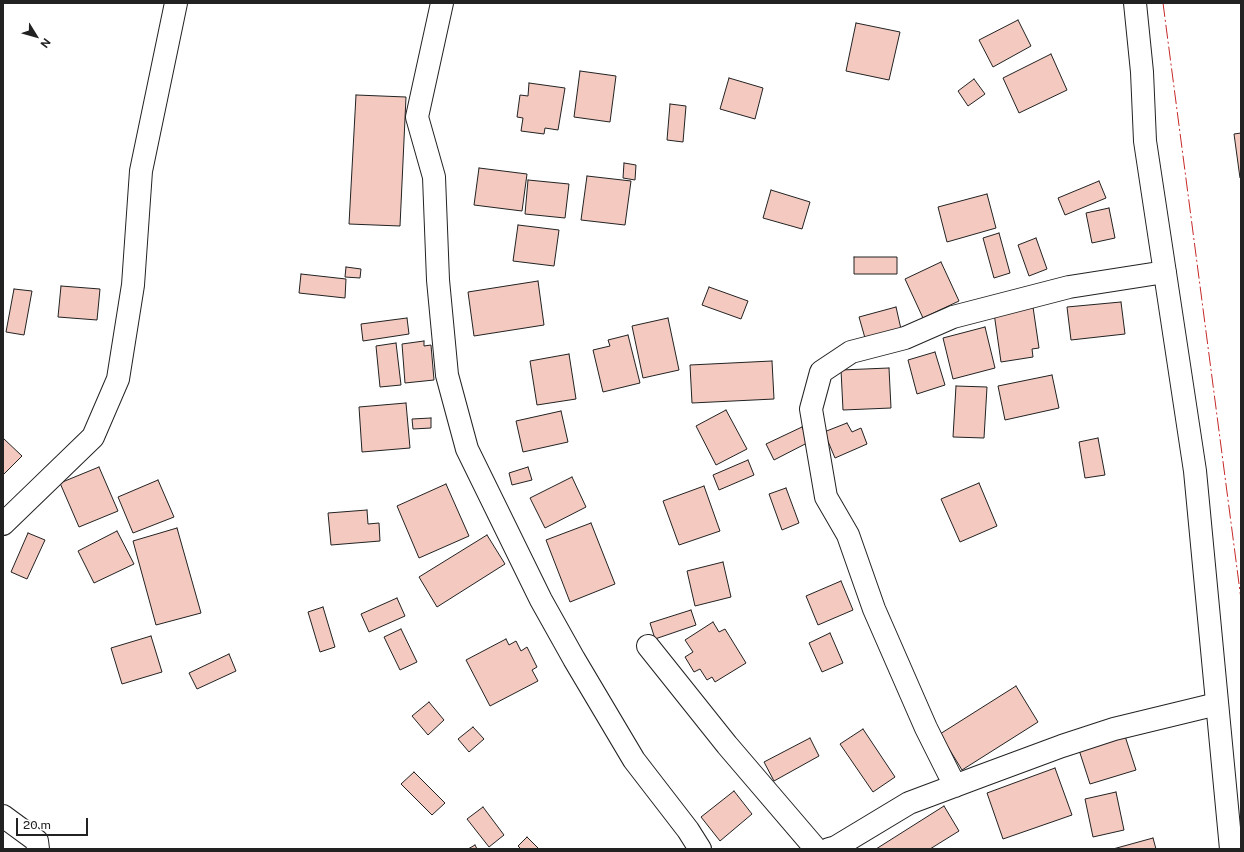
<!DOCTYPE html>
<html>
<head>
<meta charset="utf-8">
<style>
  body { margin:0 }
  #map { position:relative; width:1244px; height:852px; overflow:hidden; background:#fff; font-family:"Public Sans",sans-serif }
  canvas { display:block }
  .frame { position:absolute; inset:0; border:4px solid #222; pointer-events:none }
  .north { position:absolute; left:16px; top:16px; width:40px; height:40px; -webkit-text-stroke:3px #fff; paint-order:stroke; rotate:127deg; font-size:11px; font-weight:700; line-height:16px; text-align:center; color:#222 }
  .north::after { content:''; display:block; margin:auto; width:14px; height:18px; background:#222; clip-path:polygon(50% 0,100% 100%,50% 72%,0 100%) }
  .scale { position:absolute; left:16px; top:818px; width:72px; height:18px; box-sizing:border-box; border:2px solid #222; border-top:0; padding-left:5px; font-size:12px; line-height:14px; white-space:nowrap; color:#222; -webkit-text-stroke:3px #fff; paint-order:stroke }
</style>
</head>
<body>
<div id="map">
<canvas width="1244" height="852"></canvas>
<div class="frame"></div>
<div class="north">N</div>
<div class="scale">20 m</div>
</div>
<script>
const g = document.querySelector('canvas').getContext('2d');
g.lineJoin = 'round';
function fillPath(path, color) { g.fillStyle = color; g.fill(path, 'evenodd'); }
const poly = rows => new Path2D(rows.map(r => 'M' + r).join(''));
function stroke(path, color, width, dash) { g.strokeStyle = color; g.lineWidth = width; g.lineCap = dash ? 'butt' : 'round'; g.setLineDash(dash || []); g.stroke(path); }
const building = poly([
  [1018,20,1031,46,993,67,979,40,1018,20],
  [856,23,900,32,889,80,846,71,856,23],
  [1051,54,1067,90,1019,113,1003,78,1051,54],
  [580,71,616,76,610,122,574,117,580,71],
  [729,78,763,88,755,119,720,109,729,78],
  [974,79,985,94,968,106,958,91,974,79],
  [529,83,565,88,558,130,545,128,544,134,521,131,523,118,517,117,520,95,528,96,529,83],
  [356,95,406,97,400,226,349,224,356,95],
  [670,104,686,106,683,142,667,140,670,104],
  [1241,133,1241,178,1240,178,1234,134,1241,133],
  [624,163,636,165,635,180,623,178,624,163],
  [479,168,527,174,522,211,474,205,479,168],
  [587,176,631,181,625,225,581,220,587,176],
  [528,180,569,184,565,218,525,214,528,180],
  [1099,181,1106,198,1065,215,1058,198,1099,181],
  [771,190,810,202,802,229,763,218,771,190],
  [987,194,996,228,947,242,938,207,987,194],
  [1109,208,1115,238,1092,243,1086,213,1109,208],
  [518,225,559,230,554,266,513,261,518,225],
  [999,233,1010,273,994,278,983,238,999,233],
  [1036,238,1047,269,1029,276,1018,245,1036,238],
  [854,257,897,257,897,274,854,274,854,257],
  [941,262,959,301,923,318,905,279,941,262],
  [346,267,361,269,360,278,345,277,346,267],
  [301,274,346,279,345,298,299,293,301,274],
  [538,281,544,325,474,336,468,292,538,281],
  [61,286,100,289,97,320,58,317,61,286],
  [709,287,748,301,741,319,702,305,709,287],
  [14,289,32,291,24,335,6,332,14,289],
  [1121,302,1125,334,1071,340,1067,307,1121,302],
  [896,307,901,329,865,338,859,317,896,307],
  [1033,307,1039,348,1032,349,1033,357,1001,362,994,313,1033,307],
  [407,318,409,334,363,341,361,324,407,318],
  [668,318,679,370,643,378,632,326,668,318],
  [985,327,995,368,953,379,943,338,985,327],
  [628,335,640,383,603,392,593,350,610,346,608,340,628,335],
  [424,341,424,346,431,345,434,380,405,383,402,344,424,341],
  [396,343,401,385,380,387,376,346,396,343],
  [935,352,945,385,917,394,908,360,935,352],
  [569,354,576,399,537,405,530,361,569,354],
  [772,361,774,399,692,403,690,365,772,361],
  [889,368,891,408,843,410,841,370,889,368],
  [1052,375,1059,408,1005,420,998,386,1052,375],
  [956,386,987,387,984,438,953,437,956,386],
  [406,403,410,448,362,452,359,407,406,403],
  [726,410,747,449,716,465,696,426,726,410],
  [561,411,568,442,523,452,516,421,561,411],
  [431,418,431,428,413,429,412,419,431,418],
  [847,423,852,432,861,428,867,444,835,458,824,432,847,423],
  [802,427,809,442,774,460,766,444,802,427],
  [3,438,22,456,3,475,3,438],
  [1098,438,1105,475,1085,478,1079,442,1098,438],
  [748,460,754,475,719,490,713,475,748,460],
  [99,467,118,511,79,527,60,483,99,467],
  [528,467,532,480,512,485,509,473,528,467],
  [572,477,586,507,545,528,530,498,572,477],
  [158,480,174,517,133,533,118,497,158,480],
  [979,483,997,526,960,542,941,499,979,483],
  [446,484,469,536,419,558,397,506,446,484],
  [704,486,720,531,679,545,663,501,704,486],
  [786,488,799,523,782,530,769,494,786,488],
  [367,510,368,524,379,523,380,541,331,545,328,513,367,510],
  [591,523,615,584,570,602,546,540,591,523],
  [177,528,201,613,156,625,133,541,177,528],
  [117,531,134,564,94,583,78,551,117,531],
  [28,533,45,540,27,579,11,572,28,533],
  [487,535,505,564,437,607,419,577,487,535],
  [723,562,731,597,695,606,687,571,723,562],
  [841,581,853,610,818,625,806,596,841,581],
  [397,598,405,616,369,632,361,614,397,598],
  [323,607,335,647,320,652,308,612,323,607],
  [691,610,696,625,655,639,650,623,691,610],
  [713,622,719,632,725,629,746,663,715,682,712,677,707,680,700,669,694,672,685,657,693,652,685,640,713,622],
  [401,629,417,662,400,670,384,637,401,629],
  [830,633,843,663,822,672,809,643,830,633],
  [151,636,162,672,122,684,111,648,151,636],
  [506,639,509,645,516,641,521,651,527,647,537,667,532,670,538,681,490,706,466,660,506,639],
  [229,654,236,671,197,689,189,673,229,654],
  [1016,686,1038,722,962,770,940,734,1016,686],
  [429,702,444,720,428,735,412,716,429,702],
  [473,727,484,739,469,752,458,739,473,727],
  [863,729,895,777,873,792,840,744,863,729],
  [1125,736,1136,770,1090,784,1079,750,1125,736],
  [810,738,819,756,774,781,764,762,810,738],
  [1055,768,1072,815,1003,839,987,793,1055,768],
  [414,772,445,803,432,815,401,784,414,772],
  [734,791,752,814,720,841,701,817,734,791],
  [1116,792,1124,830,1093,837,1085,799,1116,792],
  [944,806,959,831,930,849,876,849,944,806],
  [483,807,504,835,489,847,467,819,483,807],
  [527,837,539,849,521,849,518,846,527,837],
  [1153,838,1156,849,1113,849,1153,838],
  [475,845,477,849,468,849,475,845]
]);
fillPath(building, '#f3c9c0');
stroke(building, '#222', 1);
const minor = poly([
  [442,3,417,117,434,177,438,280,447,375,467,449,541,600,574,659,634,760,688,830,700,849],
  [1135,3,1142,72,1145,141,1195,471,1231,849],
  [3,524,93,437,118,379,133,285,141,171,176,3],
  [648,646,727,745,816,849],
  [955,786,926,728,874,609,848,535,826,497,811,409,821,372,851,352,905,338,953,317,1069,287,1165,272],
  [3,816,37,841,38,849],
  [829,849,836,847,909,803,981,776,1062,746,1114,729,1217,704]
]);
stroke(minor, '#222', 24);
stroke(minor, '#fff', 22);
stroke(poly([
  [1163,3,1241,599]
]), '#c62828', 1, [14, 3, 2, 3]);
</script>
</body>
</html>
